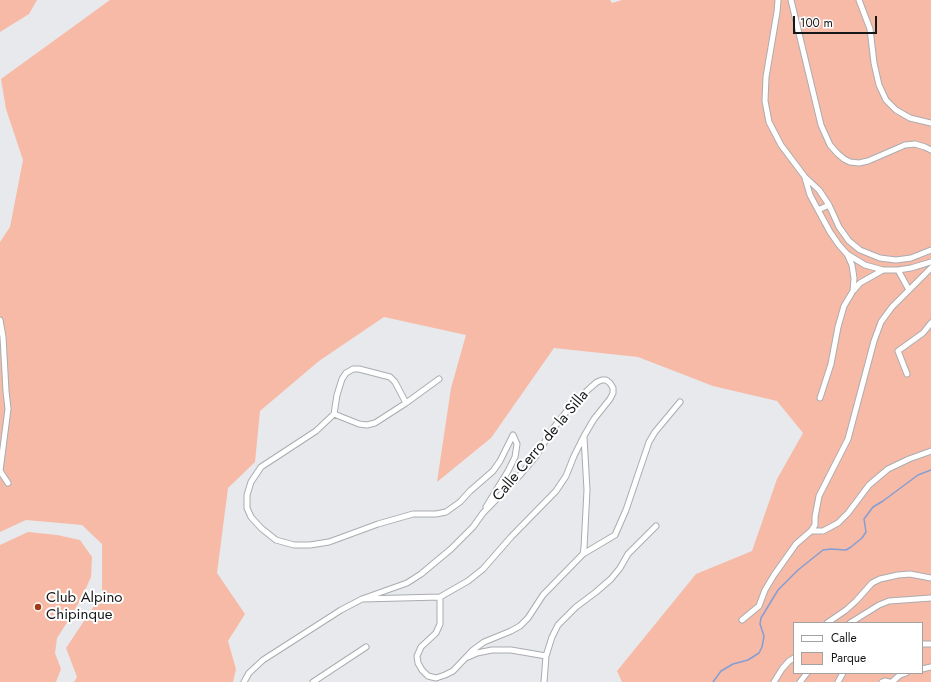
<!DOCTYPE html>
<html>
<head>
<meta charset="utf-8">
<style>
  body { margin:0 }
  #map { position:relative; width:931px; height:682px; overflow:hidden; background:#e7e9ed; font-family:Jost,sans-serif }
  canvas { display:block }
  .legend { position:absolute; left:793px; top:622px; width:130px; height:52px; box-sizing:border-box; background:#fff; border:1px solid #a2a2a3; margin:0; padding:5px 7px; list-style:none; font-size:12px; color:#161718 }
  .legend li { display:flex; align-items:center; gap:8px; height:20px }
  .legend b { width:20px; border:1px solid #a2a2a3 }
  .scale { position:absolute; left:793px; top:16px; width:84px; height:18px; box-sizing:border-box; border:2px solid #161718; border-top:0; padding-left:5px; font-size:12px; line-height:14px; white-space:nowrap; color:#161718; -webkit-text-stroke:3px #fff; paint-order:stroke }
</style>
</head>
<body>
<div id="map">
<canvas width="931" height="682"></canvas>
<ul class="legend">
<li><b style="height:5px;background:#fff"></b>Calle</li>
<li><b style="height:11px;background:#f7baa7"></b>Parque</li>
</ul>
<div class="scale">100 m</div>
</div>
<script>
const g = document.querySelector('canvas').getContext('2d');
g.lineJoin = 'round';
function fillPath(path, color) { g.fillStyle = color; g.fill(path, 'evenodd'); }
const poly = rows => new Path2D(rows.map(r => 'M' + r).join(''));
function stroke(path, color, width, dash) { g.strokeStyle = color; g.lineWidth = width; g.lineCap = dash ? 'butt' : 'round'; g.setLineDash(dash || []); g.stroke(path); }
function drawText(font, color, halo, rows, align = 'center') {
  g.font = font + ' Jost,sans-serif'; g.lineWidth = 4; g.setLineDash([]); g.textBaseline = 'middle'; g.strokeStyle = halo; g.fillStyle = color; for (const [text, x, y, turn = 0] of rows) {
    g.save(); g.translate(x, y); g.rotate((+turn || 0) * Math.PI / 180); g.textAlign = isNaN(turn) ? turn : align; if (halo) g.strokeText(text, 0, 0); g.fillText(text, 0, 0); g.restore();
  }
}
fillPath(poly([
  [0,0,37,0,29,14,0,32],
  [110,0,610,0,612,3,622,0,931,0,931,682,622,682,617,671,696,574,752,551,777,479,803,433,777,401,713,386,638,357,554,348,491,438,437,482,451,388,466,335,384,317,319,361,260,411,255,462,228,488,217,573,245,614,228,641,236,669,233,682,74,682,77,677,66,648,102,594,102,544,82,525,26,520,0,532,0,242,10,227,23,160,6,109,1,79],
  [794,623,922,623,922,673,794,673],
  [28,532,57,535,80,540,92,557,91,577,82,597,70,618,57,638,55,653,61,669,56,682,0,682,0,545]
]), '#f7baa7');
stroke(poly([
  [713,682,721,671,733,664,748,660,759,653,762,647,764,636,760,624,761,618,778,590,798,570,823,550,831,549,846,550,851,547,862,538,866,532,864,519,873,507,883,501,918,475,931,470]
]), '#849ed4', 1.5);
const street = poly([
  [778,0,777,12,766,77,765,101,769,122,781,145,805,177,819,190,829,205,839,227,849,241,860,250,880,258,896,260,911,258,931,250],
  [791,0,821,125,830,145,837,153,844,159,850,162,859,163,868,161,905,145,915,144,925,147,931,150],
  [859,0,870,29,874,63,879,85,886,100,896,110,910,118,931,123],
  [805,178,810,195,830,232,839,245,847,254,865,265,883,270,898,270,911,268,931,262],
  [818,210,829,205],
  [847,254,852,265,854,278,853,291],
  [898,270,909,290],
  [0,320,3,337,6,391,8,409,0,471,8,483],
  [907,374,898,351,923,333,931,323],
  [439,379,406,403,375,423,367,425,359,424,334,414,316,431,261,467,251,482,247,495,247,508,251,517,261,528,276,540,294,545,310,545,329,542,378,524,413,514,436,514,446,512,460,502,470,491,493,471,500,461,513,435,517,444,515,457,508,471,486,507],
  [820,398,831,364,838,327,844,306,853,291,860,283,883,270],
  [334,414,337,395,342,379,346,373,353,369,359,369,390,377,395,382,406,403],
  [811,531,823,531,838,523,848,513,869,485,888,469,909,459,931,451],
  [583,554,615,535,626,510,649,442,655,432,680,402],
  [440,597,440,624,436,633,421,647,417,656,418,663,422,670,428,676,436,678,445,675,453,671,473,650,484,642,511,631,520,626,528,618,543,595,583,554,584,548,587,490,584,437],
  [742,620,759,606,765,590,774,575,796,544,811,531,815,525,815,517,819,496,848,439,874,341,881,322,892,307,931,268],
  [827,623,846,610,856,601,872,583,880,579,898,575,910,574,931,578],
  [850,623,879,605,889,601,931,598],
  [922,644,931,644],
  [468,657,477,653,492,650,511,650,546,656],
  [922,669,931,667],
  [244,682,249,673,263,660,341,610,362,599,407,583,421,574,451,549,473,527,483,513,521,474,536,456,552,430,570,407,590,388,597,382,602,380,606,380,610,383,613,388,613,393,610,399,594,419,584,436,574,456,566,476,556,491,511,537,483,569,468,581,440,597,362,599],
  [313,682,366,647],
  [544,682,546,656,552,637,558,625,576,607,596,592,611,579,620,568,628,554,656,526],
  [774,682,782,669,789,661,794,658],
  [800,682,807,673],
  [838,682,843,673],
  [882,682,885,681,889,682],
  [892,682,900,675,906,673]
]);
stroke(street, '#aaacb0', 7);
stroke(street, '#fff', 5);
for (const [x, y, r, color] of [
  [38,607,4,"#a13a15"]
]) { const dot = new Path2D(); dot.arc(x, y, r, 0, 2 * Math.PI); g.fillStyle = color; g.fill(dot); stroke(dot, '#fff', 1.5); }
drawText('15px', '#161718', '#fff', [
  ["Calle Cerro de la Silla",541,446,-50]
]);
drawText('15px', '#161718', '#fff', [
  ["Club Alpino",46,598],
  ["Chipinque",46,615]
], 'left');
</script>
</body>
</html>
